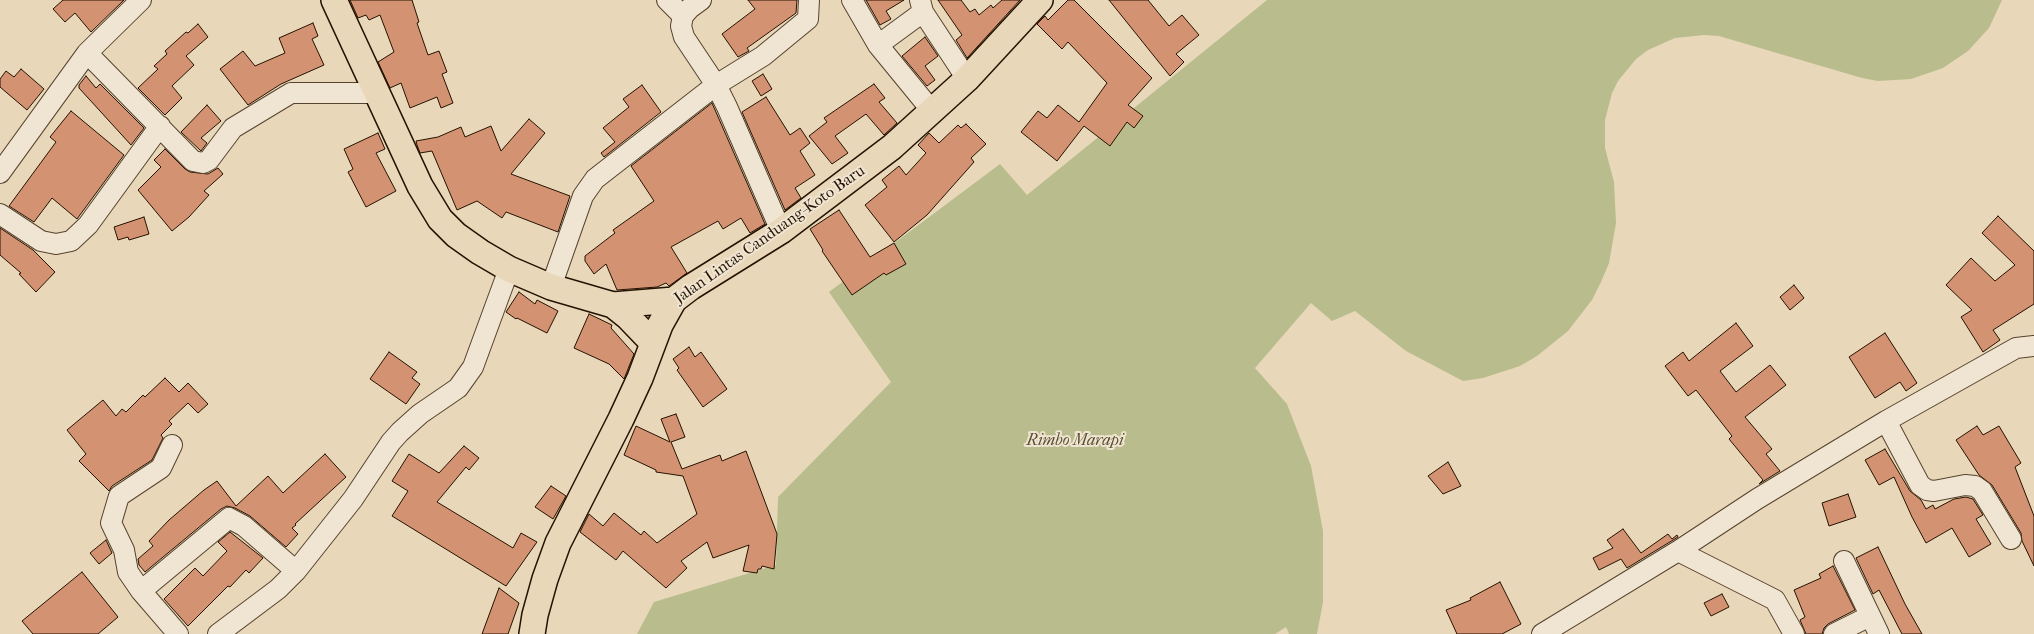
<!DOCTYPE html>
<html>
<head>
<meta charset="utf-8">
<style>
  body { margin:0 }
  canvas { display:block; background:#e8d7b9 }
</style>
</head>
<body>
<canvas width="2034" height="634"></canvas>
<script>
const g = document.querySelector('canvas').getContext('2d');
g.lineJoin = 'round';
function fillPath(path, color) { g.fillStyle = color; g.fill(path, 'evenodd'); }
const poly = rows => new Path2D(rows.map(r => 'M' + r).join(''));
function stroke(path, color, width, dash) { g.strokeStyle = color; g.lineWidth = width; g.lineCap = dash ? 'butt' : 'round'; g.setLineDash(dash || []); g.stroke(path); }
function drawText(font, color, halo, rows, align = 'center') {
  g.font = font + ' "IM FELL French Canon",serif'; g.lineWidth = 4; g.setLineDash([]); g.textBaseline = 'middle'; g.strokeStyle = halo; g.fillStyle = color; for (const [text, x, y, turn = 0] of rows) {
    g.save(); g.translate(x, y); g.rotate((+turn || 0) * Math.PI / 180); g.textAlign = isNaN(turn) ? turn : align; if (halo) g.strokeText(text, 0, 0); g.fillText(text, 0, 0); g.restore();
  }
}
fillPath(poly([
  [1267,0,2002,0,1989,28,1968,51,1943,68,1911,79,1878,81,1862,78,1719,36,1704,35,1675,38,1648,50,1636,59,1618,81,1612,93,1605,120,1605,148,1614,182,1616,223,1609,263,1601,282,1592,300,1568,331,1537,356,1520,366,1483,378,1463,381,1406,351,1355,311,1332,321,1311,303,1255,368,1287,404,1311,466,1323,531,1323,602,1317,634,1289,634,1286,627,1275,634,637,634,654,602,776,565,778,497,891,382,829,292,1000,164,1027,195]
]), '#b9bd8d');
const building = poly([
  [63,0,124,0,91,32,75,13,65,22,53,9,63,0],
  [350,0,412,0,419,22,417,23,428,55,439,51,447,72,442,74,453,103,441,108,437,97,410,108,401,83,390,88,378,62,394,52,380,15,369,20,366,15,358,18,350,0],
  [748,0,797,0,796,13,747,48,749,51,738,57,722,34,755,9,748,0],
  [866,0,904,0,886,11,891,19,880,25,866,0],
  [938,0,961,0,970,12,975,9,979,15,991,5,993,8,1002,0,1020,0,967,58,956,40,962,35,938,0],
  [1068,0,1074,0,1152,78,1128,105,1143,116,1134,128,1127,122,1110,146,1084,126,1057,161,1021,132,1038,111,1047,118,1058,105,1079,122,1107,83,1068,42,1062,49,1037,24,1045,16,1048,20,1068,0],
  [1109,0,1148,0,1169,26,1182,15,1199,35,1176,54,1184,62,1170,76,1109,0],
  [313,23,318,36,312,39,324,65,281,84,248,105,220,69,243,51,255,66,285,53,279,38,313,23],
  [198,24,208,37,186,56,194,65,172,86,182,98,165,115,138,88,158,69,154,66,167,54,165,51,186,32,188,33,198,24],
  [925,37,938,56,925,66,935,80,927,86,902,56,925,37],
  [21,69,44,89,27,110,0,87,0,79,6,71,14,77,21,69],
  [763,74,772,89,761,96,752,81,763,74],
  [86,76,96,88,100,84,144,128,131,145,79,88,79,85,86,76],
  [874,84,885,98,879,102,897,123,884,135,866,114,835,136,848,153,832,164,809,136,827,122,824,118,874,84],
  [642,85,661,112,604,157,601,153,615,142,603,128,629,107,623,99,642,85],
  [766,97,790,135,800,128,810,143,800,151,815,175,795,188,801,198,785,210,742,112,766,97],
  [712,103,765,224,750,233,741,218,723,229,718,221,671,247,687,273,669,286,666,283,657,287,617,290,606,264,594,274,585,261,585,256,615,233,613,230,654,201,631,166,712,103],
  [207,105,221,121,201,138,207,143,201,151,181,132,207,105],
  [71,111,124,155,77,219,52,198,34,222,9,206,56,142,50,137,71,111],
  [529,119,545,133,511,174,570,196,558,232,506,212,502,218,477,201,457,210,432,151,420,153,417,145,416,141,438,137,461,127,465,137,491,126,501,151,529,119],
  [966,124,986,144,971,158,974,162,927,215,894,242,865,205,887,187,882,180,899,166,906,175,926,153,918,145,929,133,939,143,958,125,961,128,966,124],
  [378,133,385,149,376,153,396,191,366,207,348,172,353,169,344,149,378,133],
  [165,149,185,169,190,172,208,174,218,168,223,174,204,191,209,195,189,217,172,231,138,190,161,167,154,160,165,149],
  [839,210,870,257,894,243,906,264,886,275,884,273,852,295,822,251,823,250,810,229,839,210],
  [1998,216,2034,251,2034,304,1993,330,2000,340,1983,352,1961,317,1972,310,1946,285,1971,258,1995,281,2015,265,1982,233,1998,216],
  [144,217,149,234,129,240,128,237,118,240,114,227,144,217],
  [0,228,33,250,55,272,36,292,19,274,21,273,0,255,0,228],
  [1794,285,1804,298,1790,310,1780,297,1794,285],
  [519,292,535,304,537,300,558,311,547,333,517,318,516,319,506,312,519,292],
  [589,314,612,325,611,328,634,354,624,379,609,364,574,348,589,314],
  [1736,323,1753,346,1720,371,1736,392,1770,365,1786,385,1745,417,1772,449,1766,454,1780,471,1759,484,1763,480,1729,439,1732,436,1696,390,1688,396,1665,366,1683,352,1689,361,1736,323],
  [1885,333,1917,383,1906,391,1900,382,1875,398,1849,357,1885,333],
  [689,347,695,357,701,352,727,389,703,407,677,370,679,368,673,359,689,347],
  [389,352,417,372,412,378,420,384,406,404,370,379,389,352],
  [165,378,179,392,188,383,208,404,198,413,188,403,169,421,172,424,161,435,163,438,152,460,112,486,109,491,79,461,86,454,67,430,103,400,116,416,122,409,126,412,143,395,145,397,165,378],
  [676,414,685,437,671,442,682,469,720,455,722,461,746,451,777,534,774,569,762,566,761,569,758,569,757,573,743,571,749,545,713,558,707,542,681,561,687,568,666,588,623,551,616,560,580,532,589,514,603,526,614,513,641,535,644,531,657,543,697,514,683,476,656,472,656,470,624,455,636,426,670,442,661,419,676,414],
  [1977,426,1983,435,1999,426,2021,463,2015,467,2034,516,2034,566,2022,541,2021,533,1992,485,1979,475,1956,440,1977,426],
  [464,446,479,458,469,470,466,467,437,502,513,548,521,533,537,542,506,586,392,516,408,491,392,481,409,454,439,473,464,446],
  [1885,449,1910,491,1921,500,1926,509,1933,505,1935,509,1954,499,1966,497,1973,499,1983,515,1976,519,1991,544,1969,557,1952,528,1926,543,1912,517,1894,477,1879,485,1865,460,1885,449],
  [325,454,346,477,295,524,296,525,292,528,298,534,286,547,250,516,235,508,227,506,221,509,145,572,139,565,138,559,153,546,149,541,169,520,204,490,217,481,236,506,268,476,283,493,325,454],
  [1448,462,1461,486,1443,494,1428,476,1448,462],
  [551,486,566,496,553,519,535,507,551,486],
  [1848,494,1856,517,1829,526,1822,503,1848,494],
  [1623,529,1641,553,1668,534,1672,539,1677,535,1678,537,1627,568,1621,559,1599,570,1593,558,1613,548,1607,540,1623,529],
  [230,532,263,558,249,573,246,570,230,587,228,586,188,626,164,599,195,568,203,576,227,551,218,542,230,532],
  [106,540,112,553,99,564,90,553,106,540],
  [1878,547,1905,604,1922,634,1902,634,1879,590,1873,594,1856,558,1878,547],
  [1833,566,1855,610,1828,624,1824,628,1822,634,1806,634,1800,620,1805,617,1794,590,1821,578,1819,574,1833,566],
  [82,572,118,617,98,634,33,634,22,621,82,572],
  [1500,582,1521,624,1502,634,1457,634,1446,610,1471,600,1470,598,1500,582],
  [499,588,519,603,508,634,482,634,499,588],
  [1722,594,1729,607,1711,616,1704,603,1722,594]
]);
fillPath(building, '#d39372');
stroke(building, '#251200', 1);
const minor = poly([
  [667,0,683,16],
  [701,0,690,8,683,16,681,26,684,37,716,85,727,107,781,231],
  [852,0,878,45,932,111],
  [920,0,923,12,967,79],
  [878,45,923,12],
  [87,53,193,161,203,163,209,160,233,128,291,93,376,93],
  [0,173,87,53,141,0],
  [0,214,41,241,56,244,71,241,88,225,160,126],
  [551,287,583,196,595,179,716,85,763,56,808,19,809,0],
  [1886,421,1920,485,1927,490,1934,491,1965,485,1975,486,1982,491,2011,539],
  [172,445,161,468,119,496,111,523,124,550,128,572,141,591,178,634],
  [1678,551,1775,600,1794,634],
  [1844,561,1879,634],
  [141,591,229,518,244,526,296,571],
  [218,634,278,589,296,571,353,499,391,442,400,432,420,414,458,388,473,367,509,269],
  [1542,634,1678,551,1757,499,1886,421,2016,348,2034,346],
  [1834,634,1870,616]
]);
const major = poly([
  [334,0,420,186,440,219,456,235,480,252,509,269,551,287,613,305,674,300],
  [613,305,628,317,653,343],
  [532,634,535,615,545,579,558,543,621,419,640,378,660,325,674,300,691,287,781,231,892,147,967,79,1040,0]
]);
stroke(minor, '#56432e', 22);
stroke(major, '#251200', 28);
stroke(minor, '#f0e5d2', 20);
stroke(major, '#e8d7b9', 25);
drawText('16px', '#251200', '#f0e5d2', [
  ["Jalan Lintas Canduang-Koto Baru",770,235,-35]
]);
drawText('italic 16px', '#594e31', '#f0e5d2', [
  ["Rimbo Marapi",1075,441]
]);
</script>
</body>
</html>
